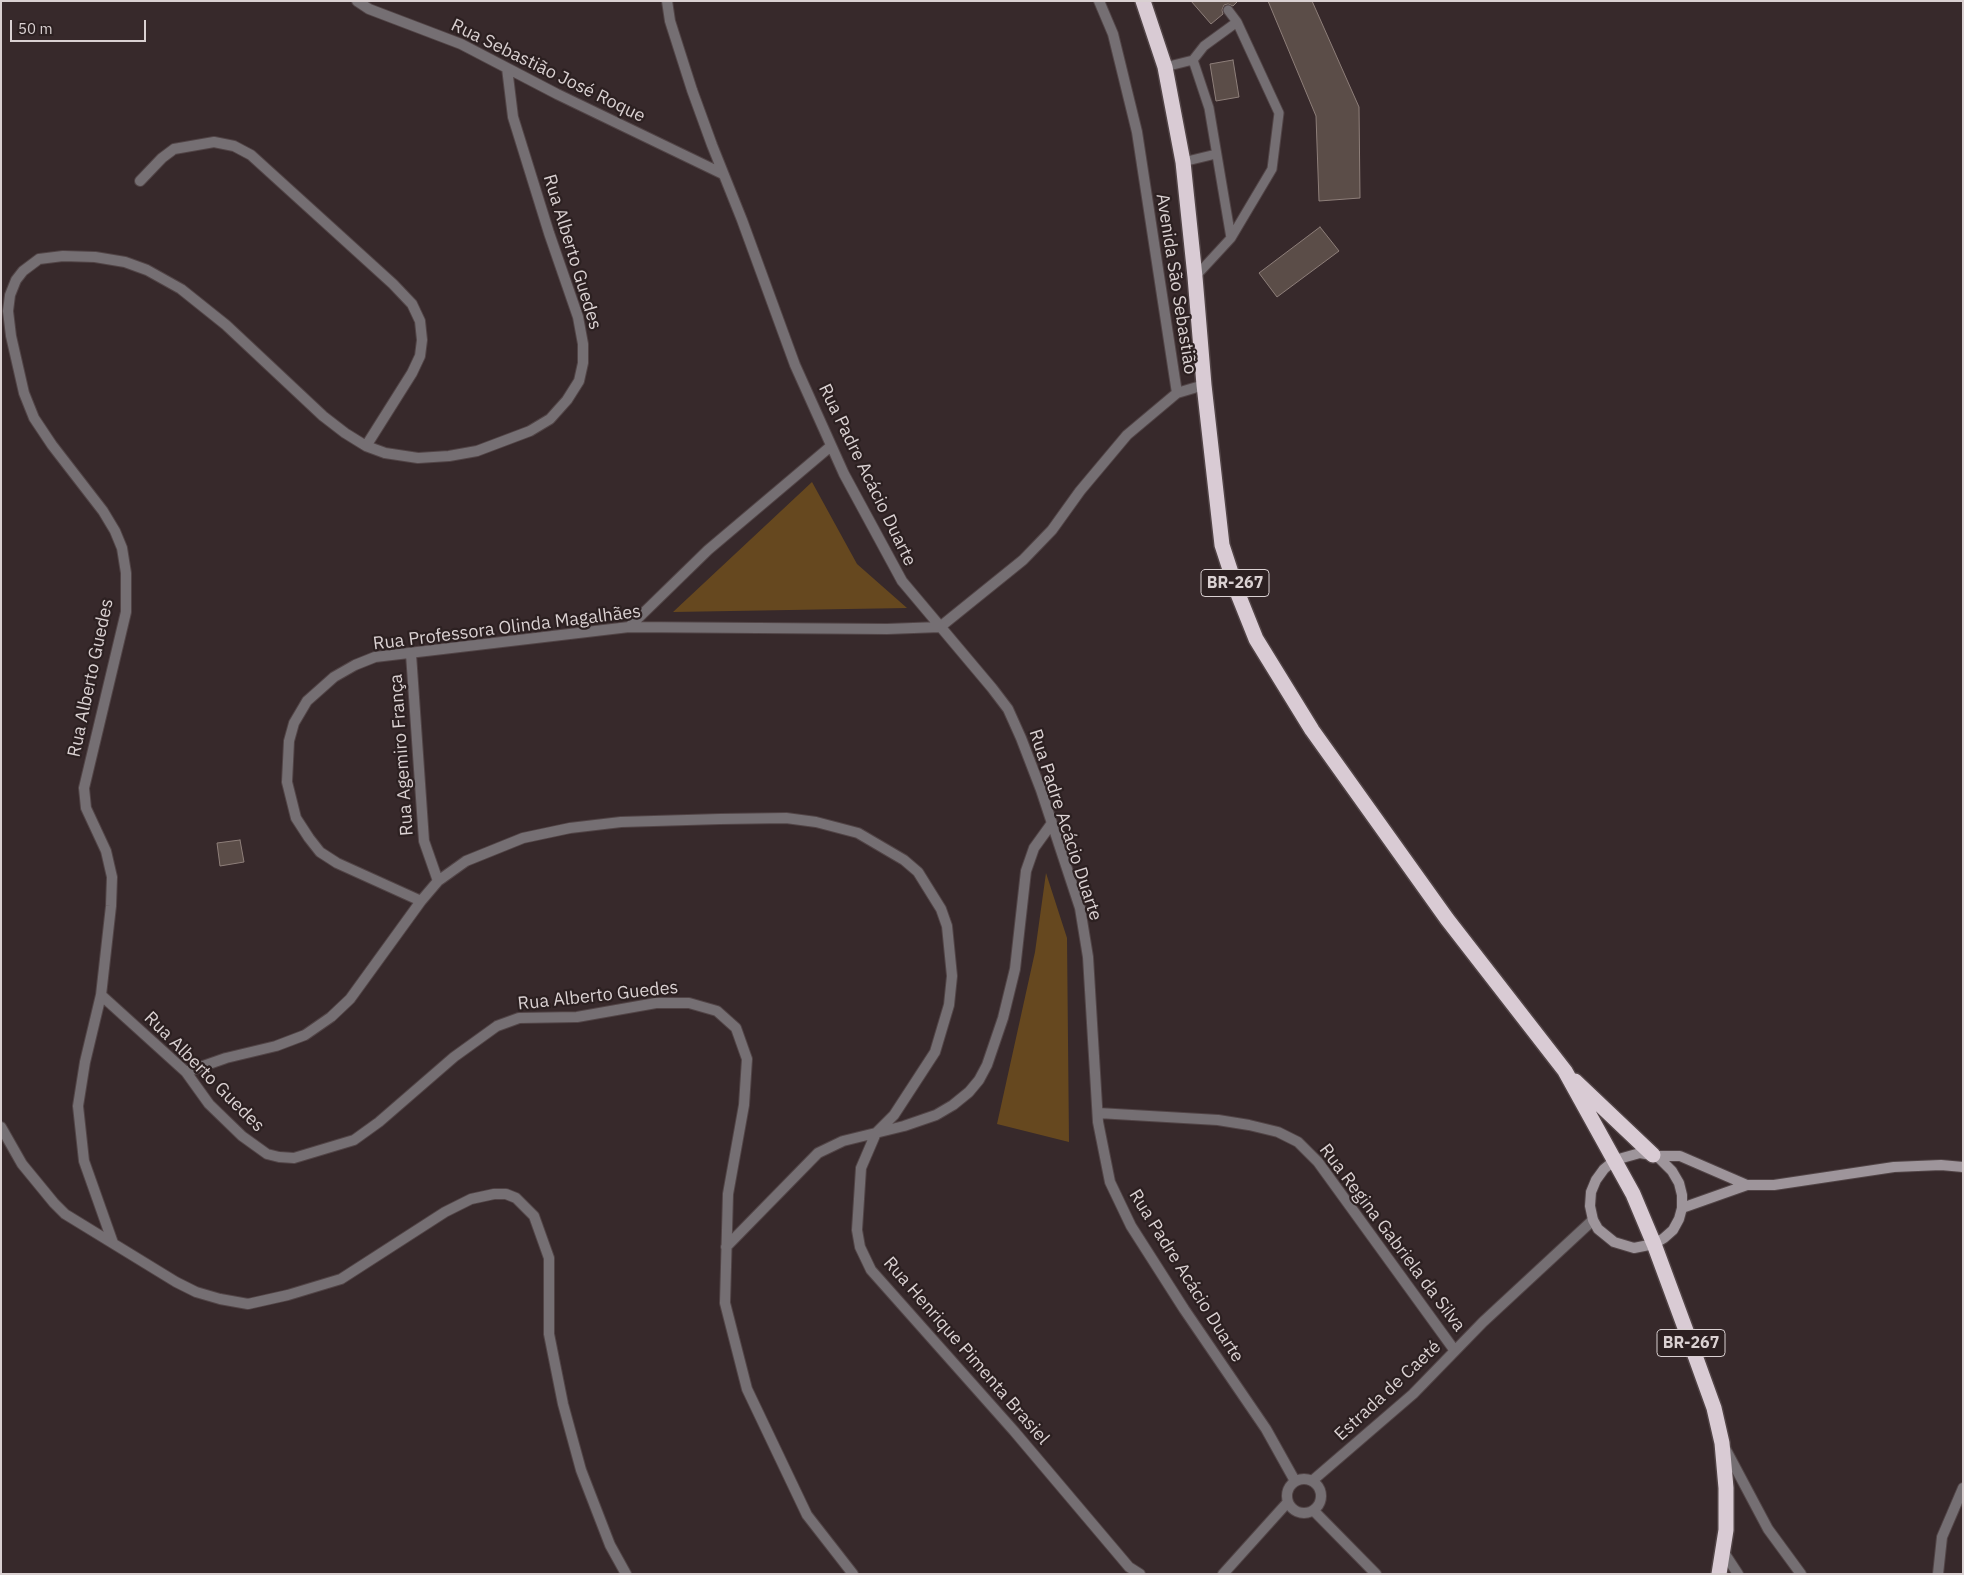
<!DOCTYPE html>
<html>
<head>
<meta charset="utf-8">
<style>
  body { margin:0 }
  #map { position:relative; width:1964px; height:1575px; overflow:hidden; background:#37292b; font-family:"IBM Plex Sans",sans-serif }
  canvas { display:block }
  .frame { position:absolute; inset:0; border:2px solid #dad1d2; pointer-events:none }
  .scale { position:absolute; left:10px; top:20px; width:136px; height:22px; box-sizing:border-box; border:2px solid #dad1d2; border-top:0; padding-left:6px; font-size:15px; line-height:18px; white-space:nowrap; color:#dad1d2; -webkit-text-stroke:4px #2c2021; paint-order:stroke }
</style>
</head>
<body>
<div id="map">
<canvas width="1964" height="1575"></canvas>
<div class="frame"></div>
<div class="scale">50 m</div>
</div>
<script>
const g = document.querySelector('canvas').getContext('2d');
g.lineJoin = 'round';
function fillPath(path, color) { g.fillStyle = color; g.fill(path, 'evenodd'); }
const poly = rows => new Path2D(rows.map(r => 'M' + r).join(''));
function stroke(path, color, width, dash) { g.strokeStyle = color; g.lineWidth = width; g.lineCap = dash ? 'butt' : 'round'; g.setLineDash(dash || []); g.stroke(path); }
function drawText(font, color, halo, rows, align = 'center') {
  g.font = font + ' "IBM Plex Sans",sans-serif'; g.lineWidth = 4.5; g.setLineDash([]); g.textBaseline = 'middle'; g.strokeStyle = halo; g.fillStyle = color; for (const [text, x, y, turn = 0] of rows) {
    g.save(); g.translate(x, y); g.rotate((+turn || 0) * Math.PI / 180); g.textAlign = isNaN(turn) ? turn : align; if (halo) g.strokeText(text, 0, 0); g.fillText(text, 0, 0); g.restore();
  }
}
fillPath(poly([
  [812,482,857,564,907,608,673,612],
  [1046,873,1067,938,1069,1142,997,1124,1035,952]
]), '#66481f');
const building = poly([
  [1191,1,1238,1,1233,6,1228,4,1224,5,1222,10,1223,14,1211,24,1191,1],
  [1268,1,1312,1,1359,107,1360,198,1319,201,1316,116,1268,1],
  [1233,60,1239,97,1216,101,1210,64,1233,60],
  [1320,227,1339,251,1277,297,1259,273,1320,227],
  [240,840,244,862,220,866,217,843,240,840]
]);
fillPath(building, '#5b4d48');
stroke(building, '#8e7f7a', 1);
const lane = poly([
  [1165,67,1193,60],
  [1183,162,1216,154],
  [1231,238,1272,169,1279,113,1237,22],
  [1195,277,1231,238,1209,108,1193,60,1204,46,1237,22,1228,10]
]);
const street = poly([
  [357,1,369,9,461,44,557,94,723,174],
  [667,1,670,21,692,90,712,145,742,220,795,365,844,474,902,581,992,688,1008,709,1021,738,1041,790,1080,908,1088,957,1098,1122,1110,1182,1131,1226,1184,1309,1266,1429,1295,1481],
  [507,68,513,117,549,233,578,317,583,344,583,363,579,381,567,400,550,419,530,431,477,451,449,456,418,458,385,453,366,446,345,433,323,416,226,325,181,289,147,270,125,262,95,257,63,256,39,259,23,271,16,280,10,295,8,311,11,336,24,393,34,418,52,445,103,511,115,531,122,548,126,573,126,612,84,788,86,808,106,851,112,877,111,906,101,995,186,1072,209,1104,242,1136,267,1154,279,1157,294,1158,354,1140,379,1122,454,1057,497,1026,519,1018,577,1017,656,1003,689,1003,717,1011,736,1028,747,1059,744,1105,728,1194,725,1303,747,1389,807,1515,853,1574],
  [140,181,162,158,174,149,214,142,234,146,251,155,393,284,412,304,420,321,422,340,420,356,412,373,366,446],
  [1177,393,1204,385],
  [629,627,708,550,831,446],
  [411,654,424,841,438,881],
  [421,901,337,863,320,852,309,838,296,818,287,782,289,741,294,723,307,701,334,677,355,665,375,657,629,627,887,629,940,627,1023,560,1052,530,1080,491,1127,435,1177,393,1137,132,1113,34,1099,1],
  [101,995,85,1062,78,1106,84,1161,113,1243],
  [186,1072,226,1058,276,1046,305,1035,331,1017,350,999,421,901,438,881,466,861,523,838,570,828,621,822,720,819,786,818,816,822,858,833,904,860,918,872,941,909,947,926,952,976,949,1005,935,1052,894,1115,876,1133,861,1168,857,1230,860,1247,871,1270,1014,1431,1129,1567,1140,1574],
  [1098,1113,1218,1120,1249,1125,1278,1132,1298,1142,1318,1162,1455,1351],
  [1,1127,22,1164,54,1203,65,1214,176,1282,196,1292,220,1299,248,1304,288,1295,341,1279,445,1212,471,1199,494,1194,506,1194,516,1198,534,1216,549,1258,549,1334,563,1404,581,1470,610,1545,626,1574],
  [726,1247,818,1153,843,1141,904,1126,936,1115,953,1105,969,1092,979,1080,987,1065,1003,1018,1015,969,1026,871,1034,848,1052,823],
  [1725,1448,1768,1529,1801,1574],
  '1287 1496a17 17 0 1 1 34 0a17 17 0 1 1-34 0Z',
  [1312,1481,1413,1394,1483,1322,1593,1220],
  [1314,1511,1376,1574],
  [1723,1551,1738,1574],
  [1223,1574,1287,1503],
  [1938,1574,1942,1537,1963,1488]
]);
const secondary = poly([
  [1640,1153,1657,1156,1672,1171,1679,1183,1682,1195,1682,1208,1679,1219,1673,1230,1664,1238,1654,1244,1634,1248,1614,1242,1598,1229,1593,1220,1590,1206,1591,1192,1596,1180,1604,1169,1615,1160,1640,1153],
  [1657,1156,1680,1156,1747,1185],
  [1682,1208,1747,1185,1774,1185,1894,1167,1941,1165,1963,1167]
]);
const highway = poly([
  [1143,1,1165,67,1183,162,1195,277,1204,385,1222,545,1238,594,1256,639,1312,730,1447,919,1565,1071,1633,1194,1654,1244,1688,1336,1714,1408,1722,1443,1726,1488,1726,1530,1719,1574],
  [1575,1081,1653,1155]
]);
stroke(lane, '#514446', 11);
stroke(street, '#514446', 12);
stroke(secondary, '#514446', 12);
stroke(highway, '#514446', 18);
stroke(lane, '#756f73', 9);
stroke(street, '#756f73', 10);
stroke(secondary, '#9e959b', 10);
stroke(highway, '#d9cbd4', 15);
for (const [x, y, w] of [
  [1235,583,68],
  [1691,1343,68]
]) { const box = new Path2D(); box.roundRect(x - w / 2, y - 13.5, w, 27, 4); g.fillStyle = '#2c2021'; g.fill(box); stroke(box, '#dad1d2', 1); }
drawText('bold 16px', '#dad1d2', null, [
  ["BR-267",1235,583],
  ["BR-267",1691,1343]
]);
drawText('18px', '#dad1d2', '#2c2021', [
  ["Rua Sebastião José Roque",548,71,26],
  ["Rua Alberto Guedes",572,252,73],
  ["Avenida São Sebastião",1176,284,81],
  ["Rua Padre Acácio Duarte",867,475,64],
  ["Rua Professora Olinda Magalhães",507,628,-7],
  ["Rua Alberto Guedes",91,678,-78],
  ["Rua Agemiro França",402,755,-94],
  ["Rua Padre Acácio Duarte",1065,825,72],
  ["Rua Alberto Guedes",598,996,-6],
  ["Rua Alberto Guedes",204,1072,45],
  ["Rua Regina Gabriela da Silva",1392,1238,53],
  ["Rua Padre Acácio Duarte",1186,1276,58],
  ["Rua Henrique Pimenta Brasiel",966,1351,49],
  ["Estrada de Caeté",1388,1391,-43]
]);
</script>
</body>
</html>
